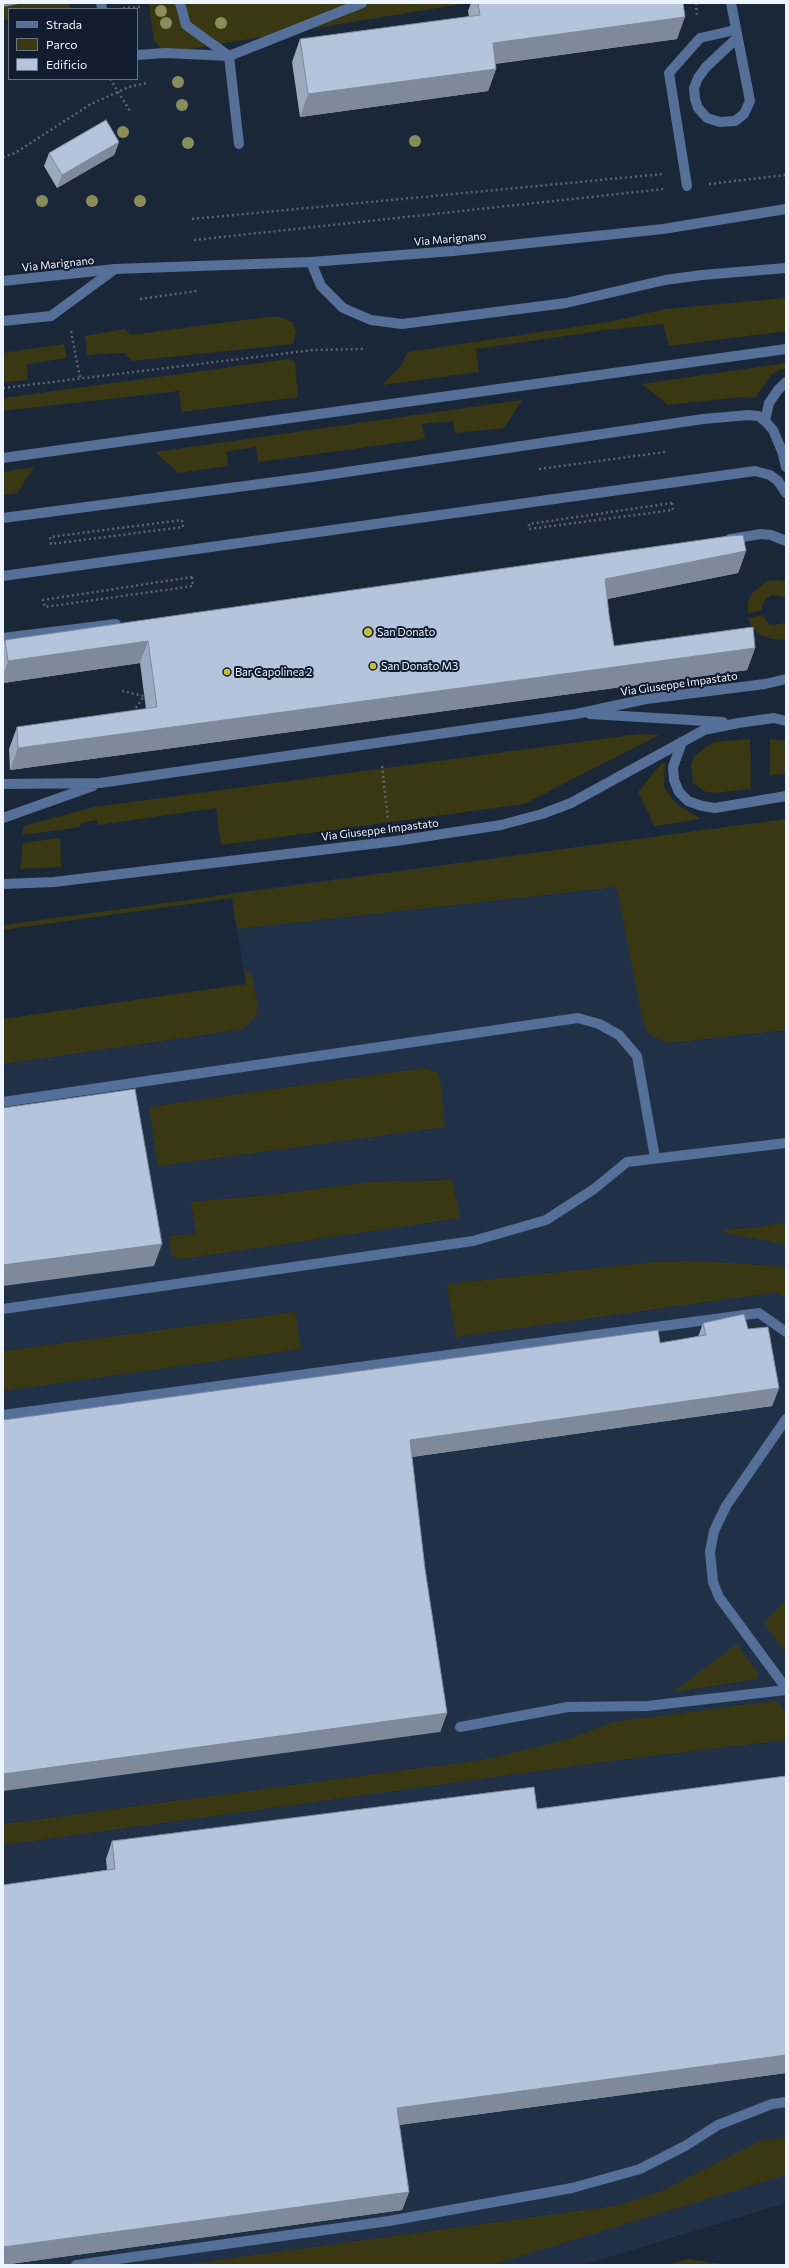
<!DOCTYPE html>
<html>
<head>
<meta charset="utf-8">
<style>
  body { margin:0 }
  #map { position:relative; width:789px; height:2268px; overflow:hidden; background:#1a2739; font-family:Commissioner,sans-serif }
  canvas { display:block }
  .frame { position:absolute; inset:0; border:4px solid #eef4ff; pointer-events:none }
  .legend { position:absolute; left:8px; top:8px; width:130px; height:72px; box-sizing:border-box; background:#111d2f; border:1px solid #697382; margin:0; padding:5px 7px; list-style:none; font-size:12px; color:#eef4ff }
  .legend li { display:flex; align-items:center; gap:8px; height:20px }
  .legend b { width:20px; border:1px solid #697382 }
</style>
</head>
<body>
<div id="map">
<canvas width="789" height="2268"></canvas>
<div class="frame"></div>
<ul class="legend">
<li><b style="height:5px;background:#546f98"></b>Strada</li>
<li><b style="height:11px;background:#3a3812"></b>Parco</li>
<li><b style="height:11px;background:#b4c4dd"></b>Edificio</li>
</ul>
</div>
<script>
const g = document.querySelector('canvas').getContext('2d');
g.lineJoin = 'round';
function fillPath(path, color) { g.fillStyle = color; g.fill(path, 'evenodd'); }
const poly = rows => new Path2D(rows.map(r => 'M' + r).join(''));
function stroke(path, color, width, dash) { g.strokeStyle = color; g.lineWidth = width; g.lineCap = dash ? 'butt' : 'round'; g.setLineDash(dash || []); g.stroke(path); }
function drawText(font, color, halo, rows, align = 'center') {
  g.font = font + ' Commissioner,sans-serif'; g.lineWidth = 4; g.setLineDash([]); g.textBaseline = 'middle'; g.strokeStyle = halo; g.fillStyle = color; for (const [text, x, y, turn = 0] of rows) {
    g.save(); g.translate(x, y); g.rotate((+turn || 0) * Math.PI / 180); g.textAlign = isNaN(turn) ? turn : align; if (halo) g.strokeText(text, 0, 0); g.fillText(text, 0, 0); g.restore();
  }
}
fillPath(poly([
  [786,819,786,2203,583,2265,3,2265,3,1019,246,984,231,893]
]), '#203047');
fillPath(poly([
  [3,3,69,3,70,9,9,9,9,19,3,20],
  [149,3,467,3,165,53,154,41],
  [786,298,786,331,669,346,663,324,606,330,476,349,479,372,382,385,400,367,408,352,614,321,665,309],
  [267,317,280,317,292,322,296,331,293,344,132,361,124,353,87,355,85,336,125,329,130,335],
  [64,344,66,358,27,364,28,380,3,382,3,353],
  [290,359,295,363,298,397,182,412,179,391,3,411,3,398],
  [786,363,786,369,780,369,771,375,755,398,740,397,668,405,642,384],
  [522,400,504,428,455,433,453,421,422,424,425,439,258,462,256,447,226,452,228,466,178,473,155,452],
  [34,467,17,493,3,495,3,472],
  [777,580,786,581,786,597,772,595,764,601,761,611,748,613,748,601,752,593,767,581],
  [762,615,768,623,772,625,786,623,786,639,778,640,760,635,753,628,748,618],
  [640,734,659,735,524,804,221,845,216,808,98,825,97,820,81,823,80,827,23,835,23,826,94,807],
  [750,739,751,789,712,793,704,791,693,783,691,765,694,757,707,746,714,742],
  [770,739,786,741,786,774,770,775],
  [662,763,665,763,664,787,670,796,678,805,700,818,700,819,656,826,654,825,638,792],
  [786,819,786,1030,669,1043,649,1035,642,1017,617,887,237,929,232,898,3,930,3,925],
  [60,838,61,867,20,869,23,843],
  [244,970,252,974,258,1008,255,1017,243,1029,3,1064,3,1019,246,984],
  [424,1068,437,1072,440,1079,445,1127,158,1166,149,1107],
  [452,1180,460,1218,182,1259,175,1258,171,1253,169,1236,196,1234,191,1202,278,1194,372,1182],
  [786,1222,786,1245,722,1232,726,1229,754,1228],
  [702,1261,786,1267,786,1299,777,1292,456,1337,447,1284,655,1262],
  [295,1312,301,1349,3,1391,3,1351],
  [786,1600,786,1654,764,1623],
  [737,1644,757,1672,758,1676,756,1679,673,1692],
  [773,1701,779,1703,786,1713,786,1740,618,1760,3,1845,3,1824,488,1759,569,1739,613,1722],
  [786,2137,786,2175,491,2265,182,2265,615,2206,662,2191,760,2141],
  [688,2259,729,2265,664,2265]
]), '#3a3812');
stroke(poly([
  [696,3,697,16],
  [123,8,140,7],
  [110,79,130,111],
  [3,157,15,153,91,104,129,87,146,83],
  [709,184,786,175],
  [192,219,663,174],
  [194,240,664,189],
  [140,299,197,291],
  [71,331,80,378],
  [3,388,313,350,363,349],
  [539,469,665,452],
  [672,503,673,510,529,529,529,524,672,503],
  [182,520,183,527,51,544,50,537,182,520],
  [192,577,193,586,45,607,43,600,192,577],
  [122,691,144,696,133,712],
  [382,766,388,820]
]), '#5a6574', 2.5, [2, 3]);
stroke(poly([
  [137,55,165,53,229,56,239,144],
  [311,262,321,286,343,308,371,320,402,324,566,303,665,280,702,275,786,268],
  [3,321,51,316,115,269],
  [765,421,769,403,778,390,786,382],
  [3,458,786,349],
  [3,518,313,477,703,419,749,415,758,416,765,421,773,430,782,451,786,467],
  [730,539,761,534,771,535,786,541],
  [3,576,755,471,770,475,778,481,786,493],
  [3,638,116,624],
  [682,742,673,767,674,780,679,792,688,801,702,806,715,808,786,796],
  [3,1102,578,1018,599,1024,619,1035,637,1056,655,1158],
  [3,1309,473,1241,546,1220,594,1189,627,1162,786,1143],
  [3,1415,759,1313,786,1332],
  [786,1419,726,1506,714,1531,710,1552,713,1582,719,1597,786,1688],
  [460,1727,568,1707,647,1706,786,1690],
  [76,2265,389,2221,572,2188,640,2169,685,2146,718,2125,772,2104,786,2102]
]), '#546f98', 10);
stroke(poly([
  [180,3,186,25,229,56,362,3],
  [687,186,669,73,700,38,735,30]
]), '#546f98', 10);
stroke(poly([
  [101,3,102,9],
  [731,3,750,101,744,114,735,121,720,122,707,118,698,108,695,99,694,88,698,78,706,67,737,38],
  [3,281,115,269,311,262,453,251,663,229,786,209],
  [590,714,723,722],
  [3,784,100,783,576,714,646,699,765,684,786,679],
  [3,818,93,786],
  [3,884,54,882,396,841,501,825,542,814,571,803,704,730,738,723,774,718,786,721]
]), '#546f98', 10);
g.fillStyle = '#8a8d5a';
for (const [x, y] of [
  [161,11],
  [166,23],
  [221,23],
  [178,82],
  [182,105],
  [123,132],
  [415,141],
  [188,143],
  [42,201],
  [92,201],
  [140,201]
]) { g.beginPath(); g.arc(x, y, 6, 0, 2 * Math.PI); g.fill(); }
fillPath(poly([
  [471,3,683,3,677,39,495,64,496,69,488,91,300,117,292,62,300,39,469,17,468,11],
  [119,142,114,155,57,188,44,166,49,153],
  [746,551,738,573,607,599,609,615,614,646,755,648,747,670,10,770,9,749,17,727,146,709,140,663,3,683,3,646,5,640],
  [703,1323,748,1329,779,1388,772,1406,412,1457,425,1569,447,1713,440,1732,3,1420,660,1343,698,1337],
  [786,1776,786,2073,399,2125,409,2192,402,2210,3,2265,3,1885,107,1870,106,1859,112,1841,537,1809]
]), '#9ba9be');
fillPath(poly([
  [3,3,23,3,3,7],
  [685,17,677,39,484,65,493,43],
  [496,69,488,91,300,117,308,94],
  [119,142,114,155,57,188,62,175],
  [746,551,738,573,597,601,605,579],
  [148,641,140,663,3,683,3,676,8,661],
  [755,648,747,670,10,770,18,748],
  [162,1244,154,1266,3,1286,3,1265],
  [779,1388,772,1406,404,1458,410,1440],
  [447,1713,440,1732,3,1791,3,1774],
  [786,2055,786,2073,390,2126,397,2108],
  [409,2192,402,2210,3,2265,3,2247]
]), '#7e899b');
const building = poly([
  [478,3,683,3,685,17,493,43,496,69,308,94,300,39,480,15,478,3],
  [106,120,119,142,62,175,49,153,106,120],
  [743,535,746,551,605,579,609,615,614,646,753,627,755,648,18,748,17,727,157,707,148,641,8,661,5,640,729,536,743,535],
  [135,1089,162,1244,3,1265,3,1108,135,1089],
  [744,1314,748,1329,768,1327,779,1388,410,1440,425,1569,447,1713,3,1774,3,1420,658,1330,660,1343,706,1335,703,1323,744,1314],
  [786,1776,786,2055,397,2108,409,2192,3,2247,3,1885,115,1869,112,1841,534,1787,537,1809,786,1776]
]);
fillPath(building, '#b4c4dd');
stroke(building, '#7e899b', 1);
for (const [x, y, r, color] of [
  [368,632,5,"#c3bd3e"],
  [373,666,4,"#c3bd3e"],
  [227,672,4,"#c3bd3e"]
]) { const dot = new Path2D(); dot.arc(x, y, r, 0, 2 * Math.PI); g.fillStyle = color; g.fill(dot); stroke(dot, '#111d2f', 1.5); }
drawText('11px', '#eef4ff', '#111d2f', [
  ["Via Marignano",450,239,-5],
  ["Via Marignano",58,264,-6],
  ["Via Giuseppe Impastato",679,684,-8],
  ["Via Giuseppe Impastato",380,830,-7]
]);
drawText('11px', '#eef4ff', '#111d2f', [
  ["San Donato",377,632],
  ["San Donato M3",381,666],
  ["Bar Capolinea 2",235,672]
], 'left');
</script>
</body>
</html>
